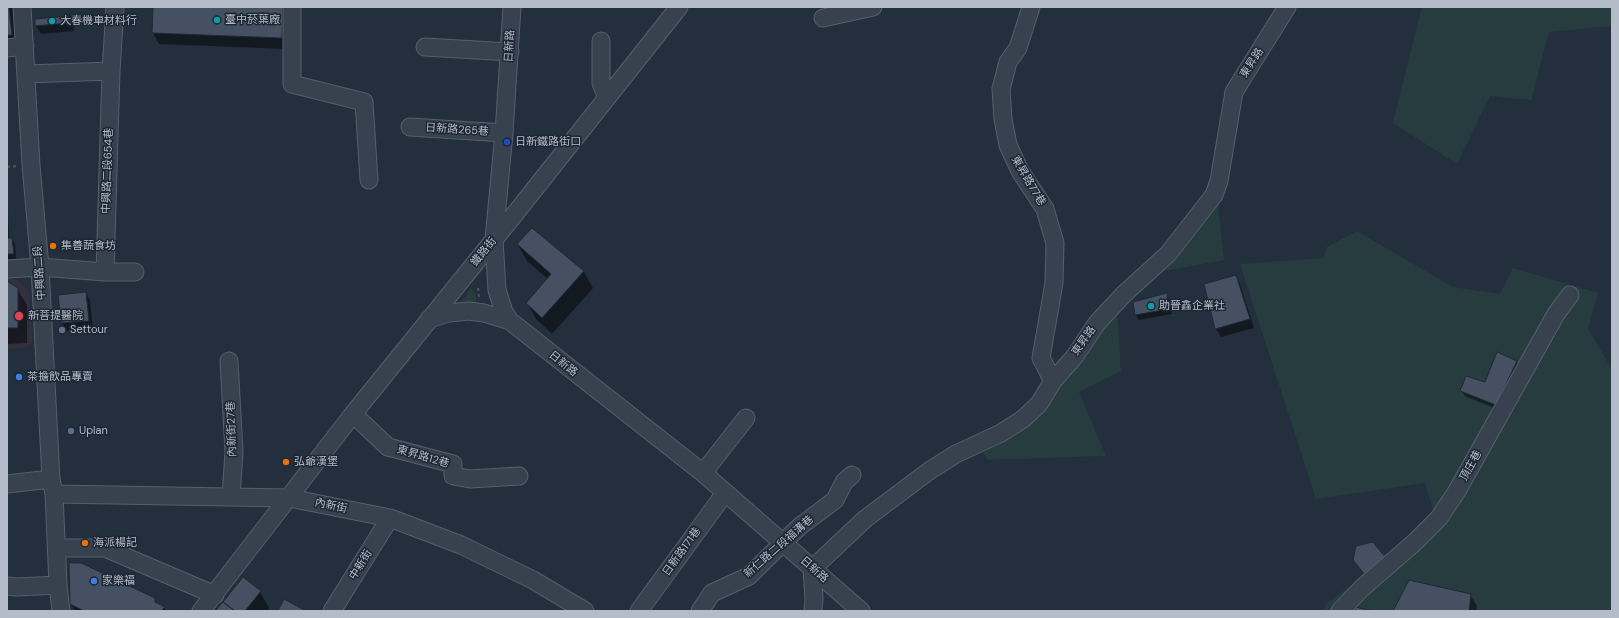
<!DOCTYPE html>
<html>
<head>
<meta charset="utf-8">
<style>
  body { margin:0 }
  #map { position:relative; width:1619px; height:618px; overflow:hidden; background:#242f3e; font-family:"DM Sans",sans-serif }
  canvas { display:block }
  .frame { position:absolute; inset:0; border:8px solid #b4bcc9; pointer-events:none }
</style>
</head>
<body>
<div id="map">
<canvas width="1619" height="618"></canvas>
<div class="frame"></div>
</div>
<script>
const g = document.querySelector('canvas').getContext('2d');
g.lineJoin = 'round';
function fillPath(path, color) { g.fillStyle = color; g.fill(path, 'evenodd'); }
const poly = rows => new Path2D(rows.map(r => 'M' + r).join(''));
function stroke(path, color, width, dash) { g.strokeStyle = color; g.lineWidth = width; g.lineCap = dash ? 'butt' : 'round'; g.setLineDash(dash || []); g.stroke(path); }
function drawText(font, color, halo, rows, align = 'center') {
  g.font = font + ' "DM Sans","Noto Sans TC",sans-serif'; g.lineWidth = 3; g.setLineDash([]); g.textBaseline = 'middle'; g.strokeStyle = halo; g.fillStyle = color; for (const [text, x, y, turn = 0] of rows) {
    g.save(); g.translate(x, y); g.rotate((+turn || 0) * Math.PI / 180); g.textAlign = isNaN(turn) ? turn : align; if (halo) g.strokeText(text, 0, 0); g.fillText(text, 0, 0); g.restore();
  }
}
fillPath(poly([
  [7,278,17,280,23,285,29,292,33,340,28,347,7,349]
]), '#32303f');
fillPath(poly([
  [1422,7,1612,7,1612,26,1549,32,1531,100,1490,96,1457,164,1393,123],
  [1217,198,1224,260,1153,273],
  [1357,231,1453,287,1500,294,1513,268,1598,293,1588,329,1612,369,1612,611,1323,611,1327,603,1391,556,1434,513,1425,483,1316,499,1240,264,1323,258,1327,247],
  [471,288,476,295,476,305,459,305],
  [1117,306,1121,371,1079,392,1106,456,988,460,977,444,1022,418]
]), '#263c3f');
fillPath(poly([
  [7,7,16,7,21,51,7,55],
  [154,7,289,7,287,49,159,44,153,33],
  [68,17,73,25,74,31,41,34,36,26],
  [7,207,8,210,9,239,12,239,15,244,16,259,7,259],
  [532,229,584,272,593,288,552,334,536,319,527,303,548,279,527,261,518,245],
  [1235,276,1240,284,1254,328,1221,337,1216,329],
  [7,282,17,289,27,305,27,343,7,344],
  [86,293,90,301,93,329,66,331,62,323,59,296],
  [1166,295,1169,300,1172,314,1139,320,1136,315],
  [1497,353,1517,362,1520,368,1499,410,1465,396,1462,391,1486,384],
  [260,592,269,608,267,611,217,611],
  [1470,595,1477,606,1476,611,1394,611],
  [154,599,157,604,164,607,166,611,75,611,71,604]
]), '#0007');
const building = poly([
  [7,7,9,7,12,35,7,35,7,38,7,7],
  [153,7,283,7,282,38,152,33,153,7],
  [69,16,69,23,35,26,35,19,69,16],
  [532,228,584,271,542,318,526,303,551,274,517,244,532,228],
  [7,238,12,238,14,254,7,254,7,238],
  [1236,275,1250,319,1215,329,1204,284,1236,275],
  [7,281,18,288,18,328,7,328,7,281],
  [86,292,89,321,61,323,58,295,86,292],
  [1167,293,1169,309,1135,315,1133,302,1167,293],
  [1497,352,1517,361,1496,405,1460,391,1466,376,1485,382,1497,352],
  [1373,542,1386,558,1365,575,1353,560,1356,546,1373,542],
  [69,563,81,563,155,598,155,602,165,607,161,611,84,611,70,604,69,563],
  [243,577,261,591,245,611,235,611,223,602,243,577],
  [1409,580,1471,594,1469,611,1393,611,1409,580],
  [284,599,304,610,303,611,278,611,284,599],
  [223,602,235,611,215,611,223,602],
  [1355,607,1373,611,1355,611,1355,607]
]);
fillPath(building, '#455162');
stroke(building, '#1f2835', 1);
const minor = poly([
  [22,7,31,165,40,267,51,479,54,494,58,585,61,611],
  [292,7,292,84,364,102,369,180],
  [512,7,504,133,494,239,497,290,504,312,510,321,703,473,861,611],
  [1031,7,1018,48,1008,62,1001,89,1003,119,1008,145,1020,171,1045,209,1055,243,1054,283,1041,358,1053,381],
  [823,18,873,7],
  [601,41,601,83,607,98],
  [425,47,510,52],
  [7,48,25,46],
  [26,74,111,71],
  [410,127,504,133],
  [7,269,40,267,105,272,135,272],
  [105,272,111,71,115,7],
  [429,319,449,313,469,311,484,313,510,321],
  [229,361,234,452,231,497],
  [353,414,388,447,453,464,453,476,470,479,519,476],
  [703,473,746,418],
  [7,484,51,479],
  [54,494,289,498,390,518,461,545,533,580,585,611],
  [57,548,105,548,215,595],
  [812,569,865,519,929,471,956,454,1001,433,1023,419,1039,404,1053,381,1075,356,1097,323,1124,294,1168,254,1214,195,1219,181,1234,92,1287,7],
  [812,569,814,598,813,611],
  [7,586,17,587,58,585],
  [201,611,353,414,514,215,679,7],
  [332,611,390,518],
  [639,611,725,493],
  [700,611,712,593,749,576,799,527,835,500,844,482,852,475],
  [1340,611,1362,588,1415,542,1439,518,1457,491,1556,314,1570,295]
]);
stroke(minor, '#565f6c', 19);
stroke(poly([
  [7,167,18,166],
  [478,288,479,298]
]), '#44595c', 2, [3, 3]);
stroke(minor, '#38414e', 17);
for (const [x, y, r, color] of [
  [217,20,4,"#0f9aa8"],
  [52,21,4,"#0f9aa8"],
  [507,142,4,"#1a4fb4"],
  [53,246,4,"#e8710a"],
  [1151,306,4,"#0f9aa8"],
  [19,316,5,"#e0444e"],
  [62,330,4,"#5c6f8a"],
  [19,377,4,"#3f7fe0"],
  [71,431,4,"#5c6f8a"],
  [286,462,4,"#e8710a"],
  [85,543,4,"#e8710a"],
  [94,581,4,"#3f7fe0"]
]) { const dot = new Path2D(); dot.arc(x, y, r, 0, 2 * Math.PI); g.fillStyle = color; g.fill(dot); stroke(dot, '#1d2633', 1.5); }
drawText('11px', '#b4bcc9', '#1d2633', [
  ["臺中菸葉廠",225,20],
  ["大春機車材料行",60,21],
  ["日新鐵路街口",515,142],
  ["集善蔬食坊",61,246],
  ["助晉鑫企業社",1159,306],
  ["新菩提醫院",28,316],
  ["Settour",70,330],
  ["茶擔飲品專賣",27,377],
  ["Uplan",79,431],
  ["弘爺漢堡",294,462],
  ["海派楊記",93,543],
  ["家樂福",102,581]
], 'left');
drawText('11px', '#b4bcc9', '#1d2633', [
  ["日新路",510,46,-87],
  ["東昇路",1252,63,-57],
  ["日新路265巷",457,130,4],
  ["中興路二段654巷",108,171,-88],
  ["東昇路77巷",1028,181,59],
  ["鐵路街",484,252,-51],
  ["中興路二段",40,273,-94],
  ["東昇路",1084,341,-55],
  ["日新路",563,364,38],
  ["內新街27巷",232,429,-92],
  ["東昇路12巷",423,457,16],
  ["頂庄巷",1471,466,-61],
  ["內新街",331,506,12],
  ["新仁路二段福溝巷",779,547,-41],
  ["日新路171巷",682,552,-54],
  ["中新街",361,565,-58],
  ["日新路",814,570,41]
]);
</script>
</body>
</html>
